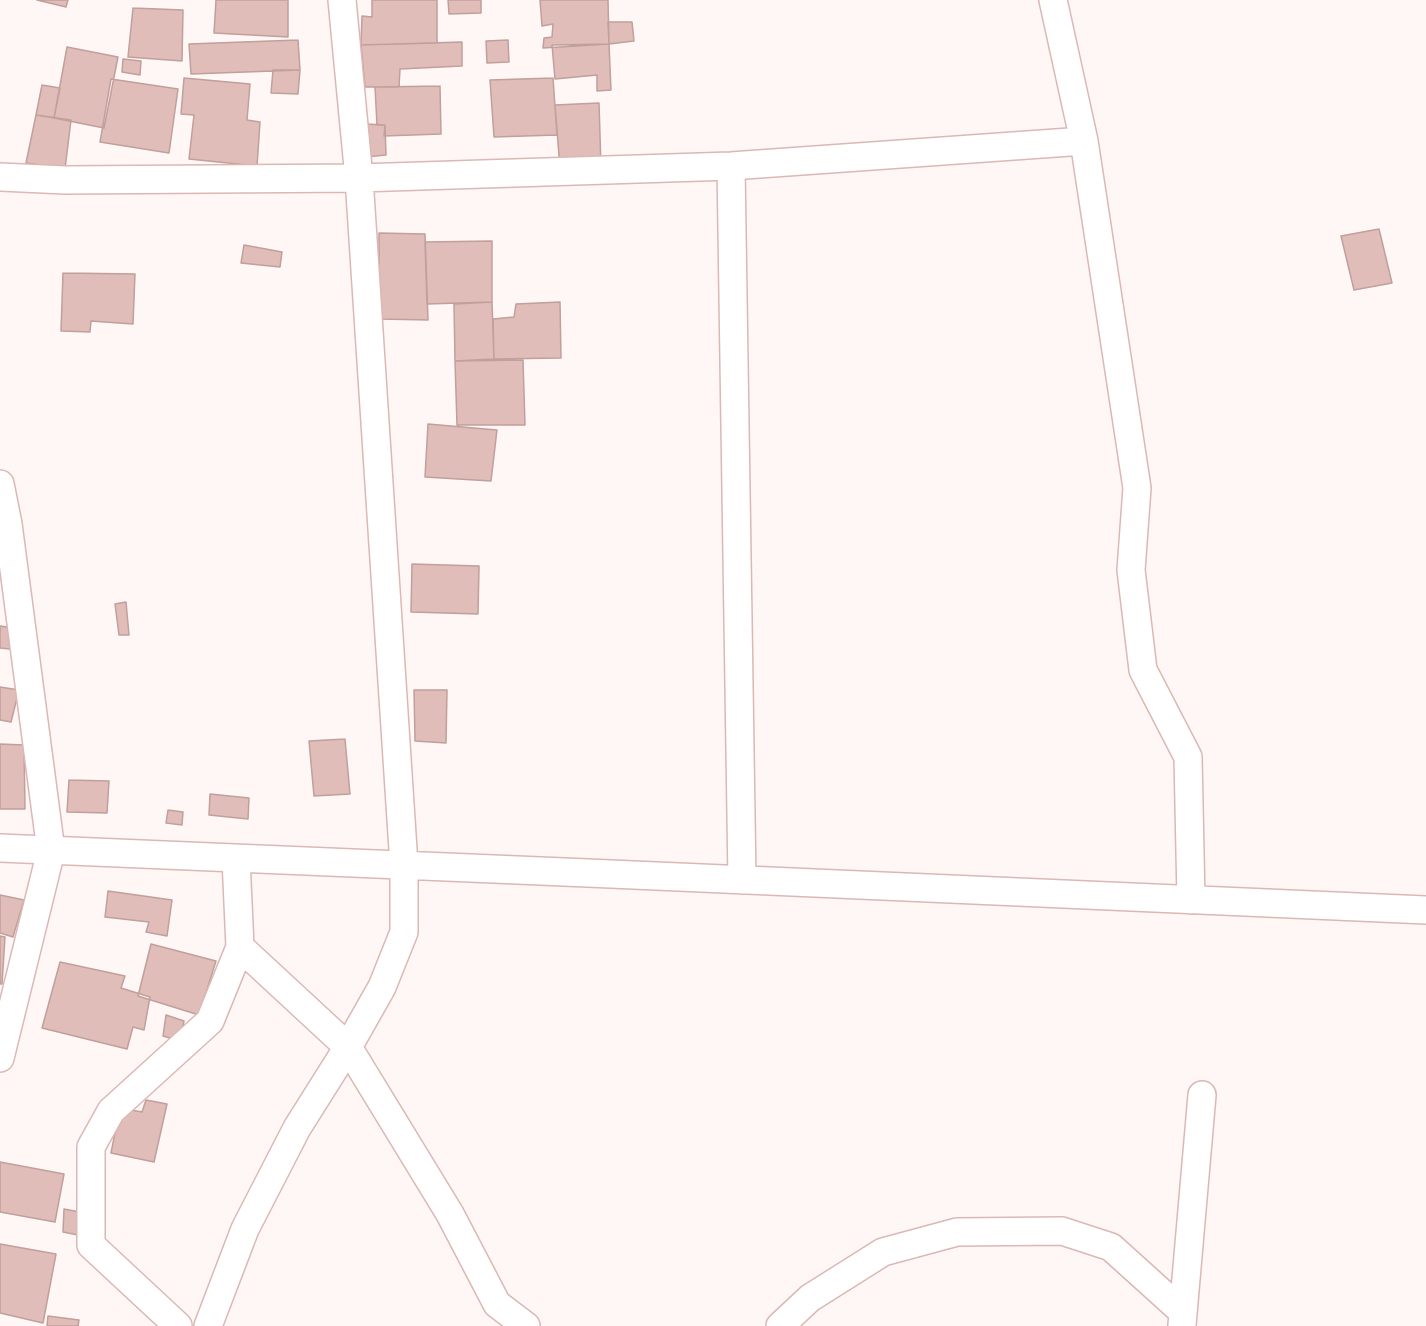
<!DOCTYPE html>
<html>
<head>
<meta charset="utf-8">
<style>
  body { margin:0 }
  canvas { display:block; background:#fef7f6 }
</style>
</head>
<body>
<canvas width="1426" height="1326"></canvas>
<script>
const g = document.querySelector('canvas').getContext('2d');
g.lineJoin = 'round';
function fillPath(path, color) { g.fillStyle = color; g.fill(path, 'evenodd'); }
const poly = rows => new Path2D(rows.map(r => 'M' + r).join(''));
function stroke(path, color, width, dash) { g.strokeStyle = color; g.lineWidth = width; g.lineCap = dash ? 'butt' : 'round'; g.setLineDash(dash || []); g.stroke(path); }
const building = poly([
  [37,0,68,0,66,7,37,0],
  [216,0,288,0,288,37,214,33,216,0],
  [372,0,437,0,437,43,361,45,362,16,372,17,372,0],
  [448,0,481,0,481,13,449,14,448,0],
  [540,0,608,0,609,44,543,48,544,38,552,37,553,24,542,26,540,0],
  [133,8,183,10,182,61,128,57,133,8],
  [608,22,632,22,634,41,609,44,608,22],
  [298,40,300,70,191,74,189,44,298,40],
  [508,40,509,62,487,63,486,41,508,40],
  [462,42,462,66,400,69,399,87,365,87,361,45,462,42],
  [609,44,611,90,597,91,597,75,555,79,552,45,609,44],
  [67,47,118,57,104,128,54,118,67,47],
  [123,59,141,61,140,75,122,72,123,59],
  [273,70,300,70,298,94,271,93,273,70],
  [184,78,250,84,247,120,260,122,257,166,189,159,194,115,181,114,184,78],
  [553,78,557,135,494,137,490,80,553,78],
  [111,79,178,89,169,153,100,142,111,79],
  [42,85,60,88,54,118,36,115,42,85],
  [440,86,441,134,384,136,385,125,377,125,375,87,440,86],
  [599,103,601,167,560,168,555,105,599,103],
  [36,115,71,120,65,169,26,163,36,115],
  [364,124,385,125,386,155,365,157,364,124],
  [1379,229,1392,283,1354,290,1341,236,1379,229],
  [379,233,425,234,428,320,379,319,379,233],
  [492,241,492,302,427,304,425,242,492,241],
  [244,245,282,252,280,267,241,263,244,245],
  [63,273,135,274,133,324,91,321,90,332,61,331,63,273],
  [492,302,494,359,455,361,454,304,492,302],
  [560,302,561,358,494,359,493,319,514,317,516,304,560,302],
  [523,360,525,425,457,425,455,361,523,360],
  [428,424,497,430,491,481,425,477,428,424],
  [412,564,479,566,478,614,411,612,412,564],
  [126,602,129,635,119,635,115,604,126,602],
  [0,626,21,629,20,650,0,648,0,626],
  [0,687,19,690,11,722,0,720,0,687],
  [414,690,447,690,446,743,415,741,414,690],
  [345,739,350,794,314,796,309,741,345,739],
  [0,744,24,745,25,809,0,809,0,744],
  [69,780,109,781,107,813,67,812,69,780],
  [210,794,249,798,248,819,209,815,210,794],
  [168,810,183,812,182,825,166,823,168,810],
  [108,891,172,900,167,936,146,932,149,922,105,917,108,891],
  [0,895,24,900,13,937,0,933,0,895],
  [0,936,5,937,2,984,0,984,0,936],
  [151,944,216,961,199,1015,138,996,151,944],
  [60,962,125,976,121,988,150,997,144,1030,133,1027,127,1049,42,1028,60,962],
  [166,1015,184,1021,180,1041,163,1036,166,1015],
  [146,1100,167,1104,154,1162,111,1153,120,1108,142,1112,146,1100],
  [0,1162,64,1174,55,1222,0,1212,0,1162],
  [64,1209,85,1213,83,1236,63,1232,64,1209],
  [0,1244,56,1254,43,1323,0,1313,0,1244],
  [48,1316,79,1320,78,1326,47,1326,48,1316]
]);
fillPath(building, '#e0bdb9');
stroke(building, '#c19f9b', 1.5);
const street = poly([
  [1053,0,1084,141,1137,488,1131,570,1143,670,1188,757,1191,900],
  [731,166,742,880],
  [0,177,65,180,359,178,731,166,1084,141],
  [0,484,8,524,51,851,0,1058],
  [0,848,611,874,1426,910],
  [240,947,348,1047,450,1214,497,1304,526,1326],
  [1182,1325,1202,1095],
  [178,1326,91,1245,91,1147,111,1111,210,1021,240,947,236,859],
  [208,1326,245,1229,297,1128,348,1047,382,987,404,932,404,865,359,178,342,0],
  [780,1326,810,1298,883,1252,957,1232,1062,1231,1111,1247,1183,1312]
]);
stroke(street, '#dbb8b4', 30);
stroke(street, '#fff', 27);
</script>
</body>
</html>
